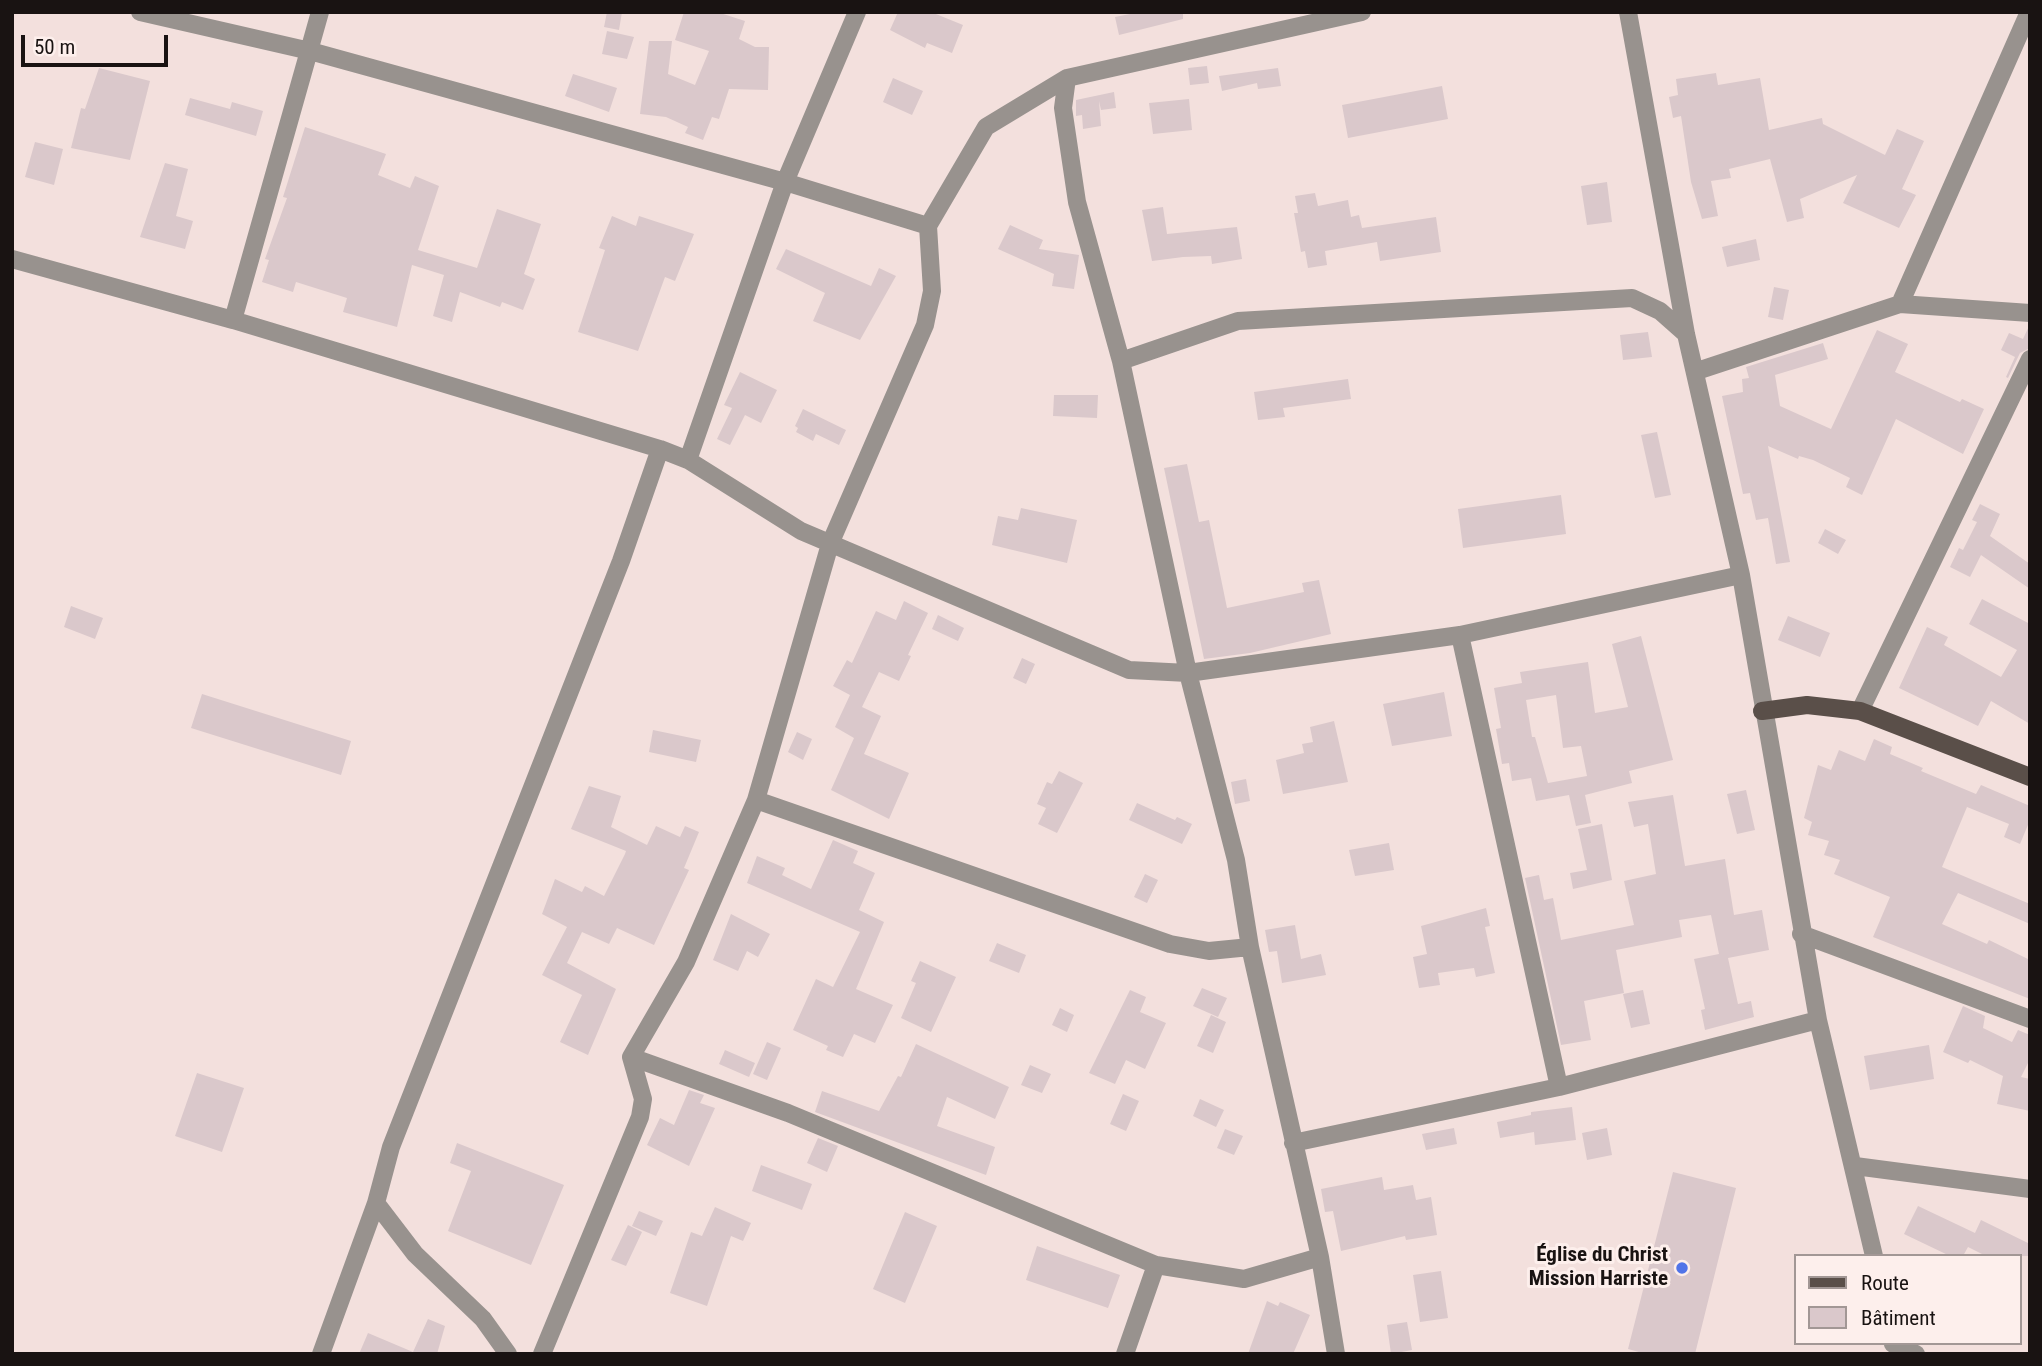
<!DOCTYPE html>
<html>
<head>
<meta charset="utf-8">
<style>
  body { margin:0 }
  #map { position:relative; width:2042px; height:1366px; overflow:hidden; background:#f3e0dd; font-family:"Roboto Condensed",sans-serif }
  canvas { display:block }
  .frame { position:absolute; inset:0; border:14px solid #191312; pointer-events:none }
  .legend { position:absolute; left:1794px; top:1254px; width:228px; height:91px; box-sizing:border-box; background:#fdefec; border:2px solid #a29795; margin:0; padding:9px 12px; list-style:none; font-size:21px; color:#191312 }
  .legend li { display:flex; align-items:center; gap:14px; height:35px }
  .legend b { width:35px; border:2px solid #a29795 }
  .scale { position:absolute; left:21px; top:35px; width:147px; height:32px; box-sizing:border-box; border:4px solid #191312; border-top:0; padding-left:9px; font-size:21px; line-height:24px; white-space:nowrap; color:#191312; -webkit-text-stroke:5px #fdefec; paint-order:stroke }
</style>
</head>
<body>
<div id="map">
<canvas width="2042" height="1366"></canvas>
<div class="frame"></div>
<ul class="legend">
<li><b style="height:9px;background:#5a4f49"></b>Route</li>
<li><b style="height:19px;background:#dac8cb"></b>Bâtiment</li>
</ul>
<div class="scale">50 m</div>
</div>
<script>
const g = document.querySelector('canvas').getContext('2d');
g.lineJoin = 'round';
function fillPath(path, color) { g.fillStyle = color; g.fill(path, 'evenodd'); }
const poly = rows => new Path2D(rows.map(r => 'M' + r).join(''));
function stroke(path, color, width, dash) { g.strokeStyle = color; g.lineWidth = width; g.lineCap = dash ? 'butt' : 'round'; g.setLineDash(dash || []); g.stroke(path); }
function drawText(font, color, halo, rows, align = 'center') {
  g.font = font + ' "Roboto Condensed",sans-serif'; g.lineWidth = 6; g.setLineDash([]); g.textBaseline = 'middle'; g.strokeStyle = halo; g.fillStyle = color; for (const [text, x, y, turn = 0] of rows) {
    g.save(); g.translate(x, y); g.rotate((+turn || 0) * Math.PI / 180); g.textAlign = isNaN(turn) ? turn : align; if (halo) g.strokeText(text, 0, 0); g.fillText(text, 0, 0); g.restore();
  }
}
fillPath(poly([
  [607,12,622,12,619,30,604,27],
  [684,12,717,12,745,21,739,39,755,47,769,47,768,90,729,89,719,119,712,117,703,140,685,133,688,127,666,117,640,114,649,41,672,41,668,74,695,85,709,51,675,40],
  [898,12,931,12,963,25,952,53,927,43,925,48,890,30],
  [1140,12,1183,12,1183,19,1119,35,1115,17],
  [607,31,634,37,627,59,602,54],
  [1207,66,1209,83,1190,85,1188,68],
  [99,68,150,81,130,160,71,148,81,108,85,109],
  [1278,68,1281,86,1258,89,1257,83,1222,91,1219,76],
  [1716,73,1718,85,1760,78,1769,130,1822,118,1823,124,1885,155,1897,129,1924,141,1902,189,1916,195,1899,228,1843,203,1857,175,1800,199,1804,218,1787,222,1770,159,1729,169,1731,178,1711,181,1718,216,1702,219,1691,182,1681,116,1673,118,1669,97,1678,95,1676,79],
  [573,74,617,88,609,112,565,96],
  [893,78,923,91,912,115,883,102],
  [1442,86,1448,119,1348,138,1342,105],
  [1114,92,1116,108,1101,110,1099,101,1101,126,1083,129,1082,115,1076,116,1076,100],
  [190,98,230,109,232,102,263,111,256,136,185,115],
  [1189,99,1192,130,1153,134,1149,103],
  [305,127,386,154,378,175,410,188,415,176,439,186,418,250,477,268,497,209,541,224,524,274,535,279,523,310,502,302,500,307,460,292,452,322,433,316,444,275,412,265,397,327,343,312,347,298,296,282,293,292,262,282,269,260,265,259,287,198,283,197],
  [35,142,63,149,54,185,25,177],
  [165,163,188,169,176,216,193,221,185,249,140,237],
  [1607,182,1612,222,1587,225,1581,186],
  [1315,193,1318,206,1348,200,1351,217,1359,215,1362,228,1436,217,1441,252,1380,261,1377,242,1325,251,1327,265,1308,268,1305,251,1301,252,1294,213,1298,213,1295,196],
  [1163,207,1167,234,1237,227,1242,259,1212,264,1211,256,1183,257,1152,261,1142,210],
  [612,216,636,226,639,216,694,234,675,281,665,277,638,351,578,332,605,250,599,248],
  [1010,225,1043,240,1039,249,1079,255,1074,289,1052,286,1054,274,998,249],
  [1756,239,1760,260,1727,267,1722,247],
  [786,249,871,286,879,268,896,276,860,340,813,321,825,293,776,269],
  [1774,287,1789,290,1783,320,1768,317],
  [2030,324,2030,348,2020,353,2008,378,2006,377,2015,357,2001,350,2009,333,2023,339],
  [1877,330,1908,344,1895,372,1960,402,1962,399,1984,409,1963,454,1896,419,1862,495,1846,487,1850,478,1813,460,1799,456,1798,459,1768,446,1790,562,1776,564,1768,518,1756,520,1750,493,1743,494,1722,396,1743,392,1742,379,1749,378,1746,367,1823,343,1828,359,1775,375,1780,406,1831,429],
  [1648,332,1652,357,1623,360,1620,335],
  [740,372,777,390,761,423,745,415,730,445,717,439,732,408,724,405],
  [1348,379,1351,399,1283,408,1285,417,1258,420,1254,392],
  [1054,395,1098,395,1097,418,1053,416],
  [803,409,846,430,839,445,816,434,813,441,796,432,798,428,795,426],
  [1657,432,1671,495,1655,498,1641,435],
  [1187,464,1199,522,1209,520,1227,608,1304,592,1302,583,1319,580,1331,634,1250,653,1204,659,1164,468],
  [1561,495,1566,534,1463,548,1458,509],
  [1980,504,2000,514,1990,536,2030,564,2030,589,1981,555,1970,577,1950,567,1959,548,1963,550,1977,522,1972,520],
  [1021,508,1077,520,1067,563,992,545,998,516,1018,520],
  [1825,529,1846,540,1838,554,1818,543],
  [1982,599,2030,624,2030,724,1991,701,1978,726,1899,688,1927,627,1948,637,1944,645,2001,677,2017,650,1969,624],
  [904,601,928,613,908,655,911,656,899,681,879,672,862,707,881,716,864,754,909,773,889,819,831,790,854,738,835,727,850,695,833,686,847,660,852,663,876,611,896,620],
  [71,606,103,618,95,639,64,627],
  [938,615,964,628,958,641,932,629],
  [1788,616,1830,633,1820,657,1778,640],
  [1641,636,1673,760,1629,771,1632,783,1585,795,1591,823,1576,826,1569,795,1536,801,1531,778,1512,781,1509,763,1502,764,1496,729,1501,728,1494,688,1522,683,1520,672,1588,662,1595,713,1628,707,1612,644],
  [1556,695,1563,748,1581,746,1587,776,1548,783,1535,737,1532,737,1526,700],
  [1022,658,1035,664,1026,684,1013,678],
  [1444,692,1452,736,1392,746,1383,704],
  [202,694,351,741,341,775,191,728],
  [1334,721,1348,782,1283,794,1276,760,1304,753,1302,744,1313,742,1310,727],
  [653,730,701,740,696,762,649,752],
  [797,732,812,739,803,760,788,752],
  [1874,739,1892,747,1890,754,1923,768,1921,771,1976,794,1981,785,2030,806,2030,820,2020,844,2004,837,2009,824,1967,807,1942,867,2030,904,2030,924,1958,893,1942,924,1987,944,1989,940,2030,960,2030,999,1873,937,1890,897,1834,874,1840,860,1824,855,1829,841,1808,835,1812,822,1804,818,1818,765,1831,770,1839,750,1865,761],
  [1059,771,1083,783,1057,833,1038,824,1046,808,1037,804,1047,782,1052,784],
  [1246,779,1250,801,1235,804,1231,782],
  [589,786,621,796,611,827,647,845,656,826,680,837,685,826,699,832,684,868,689,870,654,945,617,928,609,944,582,932,567,963,616,989,588,1055,560,1042,582,995,542,975,567,927,542,914,555,879,582,892,585,886,604,896,625,854,626,851,571,829],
  [1746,790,1755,830,1737,834,1727,794],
  [1673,795,1685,866,1725,859,1734,915,1762,910,1769,950,1728,958,1738,1004,1751,1001,1754,1017,1705,1030,1701,1010,1705,1009,1694,959,1719,954,1711,915,1679,920,1682,937,1616,950,1624,993,1584,1001,1591,1040,1561,1045,1525,878,1539,875,1544,900,1553,898,1561,940,1634,925,1624,881,1656,874,1648,824,1634,827,1628,802],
  [1137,803,1175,820,1177,817,1192,824,1182,844,1129,820],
  [1602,824,1612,880,1573,889,1570,873,1587,870,1578,829],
  [833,840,858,851,853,863,875,873,859,910,884,922,856,989,893,1005,875,1043,854,1034,843,1057,826,1050,828,1046,793,1030,816,979,833,987,860,932,747,883,757,856,785,868,782,875,811,889],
  [1389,843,1394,870,1355,876,1349,850],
  [1145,874,1158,880,1147,903,1134,897],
  [1486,908,1490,926,1485,927,1495,973,1476,977,1474,968,1438,973,1440,985,1419,988,1413,957,1427,954,1421,926],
  [731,914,770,934,758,957,747,951,738,971,713,960],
  [1295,925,1301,959,1321,954,1326,975,1282,983,1277,951,1269,952,1265,930],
  [997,943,1026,955,1019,973,989,961],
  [920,961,956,977,931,1032,901,1018,916,983,911,981],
  [1202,988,1227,998,1218,1017,1193,1006],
  [1130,990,1146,997,1140,1012,1166,1023,1145,1069,1126,1060,1115,1084,1089,1073],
  [1643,990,1650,1024,1631,1028,1623,994],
  [1963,1006,1985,1016,1983,1028,2012,1042,2018,1030,2030,1035,2030,1059,2021,1077,2030,1079,2030,1111,1997,1104,2003,1076,1970,1060,1968,1063,1943,1052],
  [1060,1008,1074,1015,1067,1032,1052,1025],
  [1211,1015,1226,1022,1213,1053,1197,1046],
  [767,1042,781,1048,767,1080,753,1074],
  [916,1044,1009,1087,995,1119,947,1097,937,1126,995,1147,986,1175,815,1112,822,1091,879,1111,898,1076,901,1077],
  [1929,1045,1934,1079,1870,1090,1864,1056],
  [725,1050,755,1063,749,1077,719,1064],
  [1030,1065,1051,1074,1042,1093,1021,1085],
  [197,1073,244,1088,222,1152,175,1136],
  [689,1090,704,1095,700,1103,715,1108,689,1166,647,1145,660,1118,674,1125],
  [1123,1094,1139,1101,1126,1131,1110,1124],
  [1200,1099,1224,1110,1216,1127,1193,1116],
  [1572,1107,1576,1140,1535,1145,1534,1132,1500,1138,1497,1122,1531,1115,1531,1112],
  [1454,1128,1457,1144,1426,1150,1422,1134],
  [1607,1128,1612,1155,1587,1160,1582,1133],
  [1225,1129,1243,1136,1234,1155,1217,1148],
  [818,1138,838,1146,827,1172,807,1163],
  [457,1143,564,1185,531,1265,448,1231,471,1171,450,1163],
  [761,1165,812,1184,802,1210,752,1191],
  [1673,1172,1736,1188,1695,1354,1646,1354,1628,1349],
  [1382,1177,1384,1190,1413,1185,1416,1200,1431,1197,1437,1235,1406,1240,1405,1236,1341,1251,1333,1211,1325,1212,1321,1189],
  [1918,1206,1975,1233,1981,1220,2030,1244,2030,1256,1986,1256,1968,1247,1963,1256,1950,1256,1904,1234],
  [715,1207,751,1223,743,1241,731,1236,707,1306,670,1293,691,1232,702,1236],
  [639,1211,663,1221,656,1236,632,1226],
  [905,1212,937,1226,905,1303,873,1289],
  [628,1225,642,1232,626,1266,611,1260],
  [1037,1246,1120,1275,1108,1308,1026,1280],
  [1441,1271,1448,1318,1420,1322,1413,1275],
  [1267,1301,1278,1306,1280,1302,1310,1315,1293,1354,1248,1354],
  [428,1319,445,1326,437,1354,359,1354,368,1333,413,1352],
  [1407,1322,1412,1350,1391,1354,1387,1325]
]), '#dac8cb');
stroke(poly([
  [140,12,310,51,785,182,857,12],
  [1628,12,1686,334,1741,575,1818,1020,1874,1256],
  [12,259,233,320,660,449,688,460,801,531,1129,670,1188,673,1460,635,1741,575],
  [1900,304,2029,12],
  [233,320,320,12],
  [1121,361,1238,321,1632,298,1660,311,1686,334],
  [1697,371,1900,304,2030,313],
  [688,460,785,182,928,226],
  [1460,635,1559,1087],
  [1860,711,2030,359],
  [756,800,1170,944,1209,951,1250,947],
  [1801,934,2030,1019],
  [631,1057,788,1113,1156,1265,1244,1279,1320,1257],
  [1293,1143,1559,1087,1818,1020],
  [1855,1166,2030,1189],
  [376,1203,415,1254,483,1319,508,1354],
  [1893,1344,1916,1354],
  [321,1354,376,1203,391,1147,621,561,660,449],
  [542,1354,640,1117,643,1099,631,1057,686,962,756,800,830,544,925,325,932,291,928,226,986,127,1067,78],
  [1125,1354,1156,1265],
  [1336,1354,1320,1257,1250,947,1236,860,1188,673,1121,361,1077,202,1063,108,1067,78,1362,12]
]), '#98928e', 18);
stroke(poly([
  [1762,711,1807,705,1860,711,2030,777]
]), '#5a4f49', 18);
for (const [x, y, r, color] of [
  [1682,1268,7,"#5174e8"]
]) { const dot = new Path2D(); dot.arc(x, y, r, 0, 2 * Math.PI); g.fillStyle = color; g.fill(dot); stroke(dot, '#fdefec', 2.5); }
drawText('bold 21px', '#191312', '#fdefec', [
  ["Église du Christ",1668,1256],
  ["Mission Harriste",1668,1280]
], 'right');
</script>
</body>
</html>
